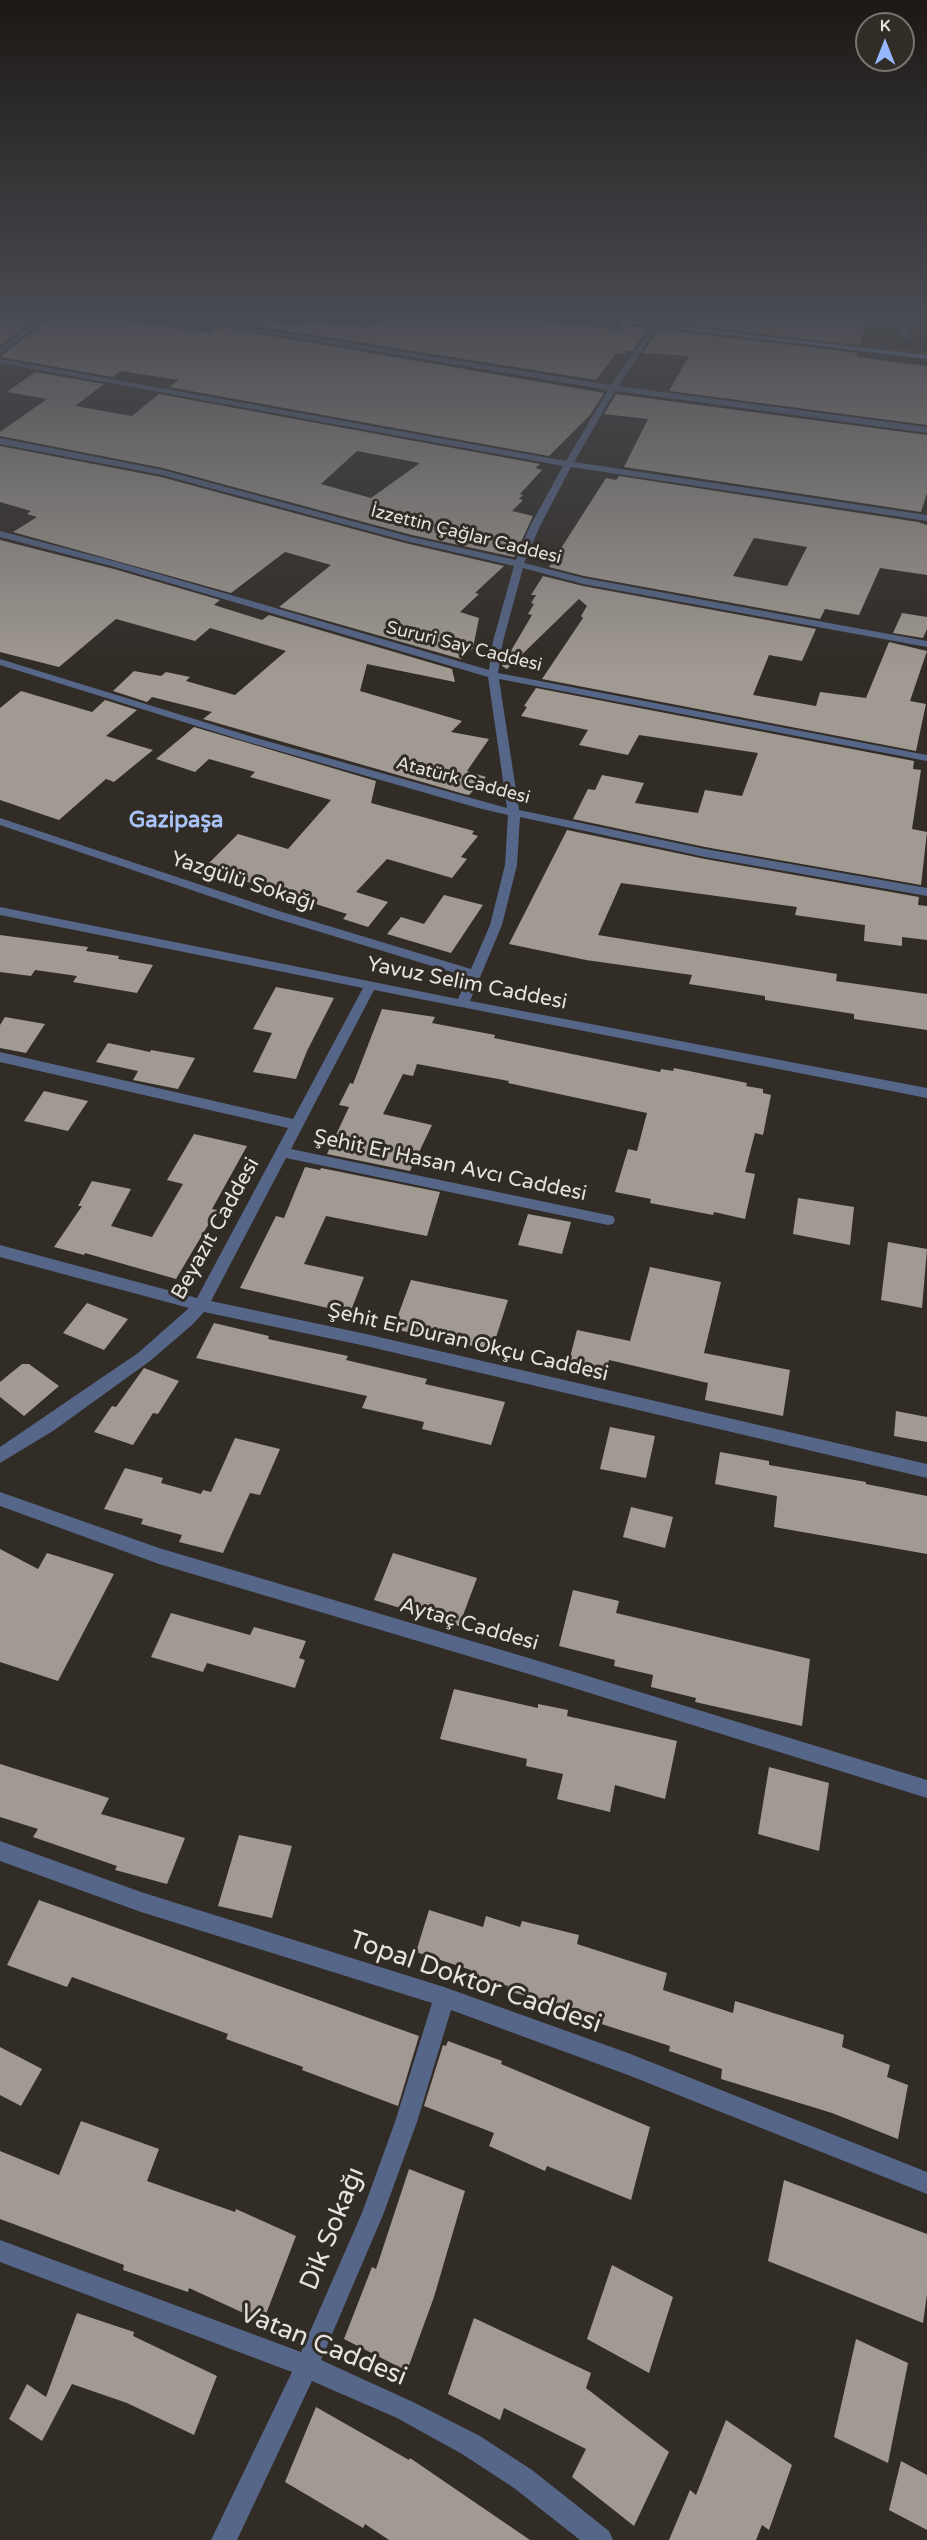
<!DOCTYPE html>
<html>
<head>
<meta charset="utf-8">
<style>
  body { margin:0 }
  #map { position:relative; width:927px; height:2540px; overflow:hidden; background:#322c26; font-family:"Varela Round",sans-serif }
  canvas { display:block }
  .north { position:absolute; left:855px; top:12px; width:60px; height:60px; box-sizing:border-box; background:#322c26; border:2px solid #7a7570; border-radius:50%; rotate:0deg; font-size:16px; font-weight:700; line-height:24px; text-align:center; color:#e6e2de }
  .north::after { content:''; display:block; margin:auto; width:21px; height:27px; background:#96b6fd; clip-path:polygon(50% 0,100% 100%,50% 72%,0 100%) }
</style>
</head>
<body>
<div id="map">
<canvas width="927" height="2540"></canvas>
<div class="north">K</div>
</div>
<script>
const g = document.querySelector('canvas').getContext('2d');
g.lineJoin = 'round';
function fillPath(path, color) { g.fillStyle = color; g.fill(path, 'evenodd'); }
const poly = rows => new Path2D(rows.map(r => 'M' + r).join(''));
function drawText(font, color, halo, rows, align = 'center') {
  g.font = font + ' "Varela Round",sans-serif'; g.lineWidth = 6; g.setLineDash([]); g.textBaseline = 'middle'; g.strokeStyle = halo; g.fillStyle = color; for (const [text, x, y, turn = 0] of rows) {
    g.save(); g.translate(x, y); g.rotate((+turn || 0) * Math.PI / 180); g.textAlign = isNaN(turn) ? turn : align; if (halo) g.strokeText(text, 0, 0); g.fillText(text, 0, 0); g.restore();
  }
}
fillPath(poly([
  [911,318,927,318,927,339,907,337]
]), '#3b3125');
fillPath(poly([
  [617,318,927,352,927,354,686,326]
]), '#6e4a18');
fillPath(poly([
  [0,318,38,318,0,345],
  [51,318,113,318,209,333,215,329,226,328,604,393,590,415,549,456,169,387,179,380,121,371,113,377,0,357],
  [237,318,303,325,309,321,369,328,383,318,516,318,621,330,621,324,649,328,632,351,627,351,624,354,616,353,596,380,232,322],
  [672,318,867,318,860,345,667,323],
  [659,329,858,353,856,357,927,366,927,425,669,391,689,356,643,353],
  [35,372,104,384,75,406,132,416,159,394,540,464,535,468,542,470,520,494,523,495,519,499,523,500,512,511,533,516,514,557,412,535,163,468,0,436,0,432,47,399,7,392],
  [357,451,420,463,371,498,321,484],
  [616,394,927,435,927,493,921,512,624,467,648,419,604,414],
  [0,446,161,477,405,543,504,566,475,593,479,594,460,612,479,618,473,648,461,659,279,607,331,565,285,552,231,593,13,532,37,517,27,514,31,511,0,502],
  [619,476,918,522,927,525,927,575,880,568,859,615,825,609,820,619,584,576,549,567,606,478,616,480],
  [754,538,807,547,787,586,733,576],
  [0,540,114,569,220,600,214,605,262,620,269,615,452,669,455,682,367,664,360,691,462,721,451,732,489,739,467,771,486,777,469,795,464,794,203,719,212,712,152,697,147,702,113,691,134,671,161,676,166,672,190,677,186,681,235,695,286,651,210,628,195,641,116,619,59,667,0,652],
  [543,576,583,586,816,629,802,661,769,655,753,695,816,706,820,692,866,698,889,642,927,651,910,701,926,704,916,751,542,679,583,618,581,616,587,606,579,599,507,669,502,666,532,615,528,614,534,604,531,603,536,595,531,595],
  [902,613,927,617,927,629,923,638,893,633],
  [536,688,914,761,913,769,921,770,912,829,927,832,921,885,705,847,573,819,588,789,595,790,602,775,644,783,635,803,698,813,705,790,742,796,758,753,639,735,628,755,579,745,588,730,521,716,527,707,524,706],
  [21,691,92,712,105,700,137,710,106,736,153,750,114,782,106,779,59,820,0,800,0,708],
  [194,727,376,781,371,803,474,831,472,834,478,836,461,857,467,859,452,878,387,859,356,892,388,902,368,927,343,919,347,914,204,868,238,834,288,849,331,800,250,777,255,772,209,759,195,772,156,759],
  [567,830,705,859,919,897,918,905,927,906,927,940,902,937,902,946,864,941,865,925,795,915,797,907,621,883,598,935,837,974,836,981,927,994,927,1030,854,1019,854,1014,765,1000,765,996,689,984,692,975,586,960,509,944],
  [444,895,483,905,451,953,387,934,401,917,424,924],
  [0,935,88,947,86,951,119,956,118,959,153,965,137,993,73,982,77,976,35,970,31,976,0,972],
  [276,987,334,998,307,1051,296,1079,253,1072,272,1033,253,1029],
  [382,1009,435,1017,432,1023,495,1035,494,1038,660,1072,661,1069,673,1071,674,1068,699,1073,747,1083,746,1086,763,1089,763,1093,771,1095,763,1135,755,1133,745,1172,755,1174,745,1219,714,1212,713,1215,650,1203,651,1199,615,1192,628,1149,637,1151,647,1113,508,1083,509,1081,417,1064,413,1076,403,1074,383,1114,432,1125,410,1171,327,1154,349,1107,339,1105,350,1083,353,1084],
  [5,1017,45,1024,26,1053,0,1048,0,1025],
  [108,1043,150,1052,151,1050,195,1058,178,1089,133,1080,138,1071,96,1062],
  [44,1091,88,1101,68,1131,24,1121],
  [194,1134,247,1146,212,1209,217,1210,176,1279,85,1253,84,1255,54,1247,82,1206,78,1206,92,1181,131,1189,111,1226,152,1237,183,1184,167,1180],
  [305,1167,320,1170,321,1168,440,1192,427,1236,326,1216,304,1264,364,1277,350,1313,240,1288,276,1216,284,1218],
  [798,1198,854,1207,850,1245,793,1234],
  [528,1214,571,1222,562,1254,518,1245],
  [888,1242,927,1249,922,1308,881,1300],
  [650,1267,721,1282,704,1353,790,1370,783,1416,705,1400,708,1383,609,1360,605,1377,567,1369,577,1330,630,1341],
  [411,1280,508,1300,492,1350,393,1329],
  [87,1303,128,1319,104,1350,63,1333],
  [214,1323,269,1336,268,1339,348,1356,346,1360,427,1379,425,1384,505,1402,491,1445,422,1429,424,1422,362,1408,367,1396,196,1358],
  [22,1364,29,1364,59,1386,24,1416,0,1397,0,1382],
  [144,1368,179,1381,158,1414,153,1413,133,1445,94,1432,112,1406,116,1407],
  [896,1411,927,1417,927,1442,894,1436],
  [610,1427,655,1436,646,1478,600,1469],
  [235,1438,280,1449,260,1495,250,1493,223,1553,179,1542,182,1535,141,1524,143,1519,104,1509,125,1468,163,1478,161,1483,201,1494,203,1490,211,1492],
  [720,1452,769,1461,769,1465,866,1482,866,1484,927,1496,927,1554,774,1527,777,1496,715,1484],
  [631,1507,673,1517,665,1548,623,1537],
  [0,1549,38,1569,47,1553,114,1574,58,1681,0,1662],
  [393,1553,477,1578,459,1626,374,1600],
  [573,1590,619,1601,616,1613,810,1659,802,1726,695,1702,696,1698,651,1687,653,1675,614,1666,615,1660,559,1646],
  [171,1613,250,1635,254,1627,306,1641,299,1658,305,1660,295,1688,207,1663,203,1672,151,1657],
  [454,1689,538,1708,538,1704,568,1710,567,1716,677,1741,665,1799,615,1785,610,1812,557,1799,563,1774,526,1766,527,1759,440,1739],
  [0,1764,109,1798,101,1814,185,1838,167,1884,115,1870,117,1866,33,1837,38,1829,0,1817],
  [769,1767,829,1783,819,1851,758,1834],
  [239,1835,292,1846,272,1918,218,1906],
  [39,1900,419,2036,398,2106,302,2070,303,2067,226,2039,228,2034,72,1977,67,1987,7,1965],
  [429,1910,483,1927,486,1916,520,1927,522,1921,579,1935,577,1944,667,1973,663,1990,733,2013,735,2001,844,2035,842,2047,890,2065,887,2077,908,2085,898,2139,832,2113,721,2079,722,2069,669,2051,670,2046,586,2019,588,2012,507,1991,508,1986,470,1975,471,1970,416,1952],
  [448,2041,502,2061,501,2064,650,2127,631,2200,547,2166,545,2171,489,2146,494,2133,424,2106,443,2045,446,2046],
  [0,2047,42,2069,21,2106,0,2095],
  [81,2121,159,2149,147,2181,235,2212,236,2209,296,2236,263,2322,189,2288,188,2292,123,2270,124,2265,0,2219,0,2151,59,2175],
  [409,2169,465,2191,434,2297,407,2371,344,2339,372,2267,376,2269],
  [784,2180,927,2234,927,2294,923,2323,768,2261],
  [612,2265,673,2297,649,2373,587,2339],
  [77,2313,134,2332,133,2336,217,2376,194,2435,127,2403,72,2384,42,2441,9,2419,27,2384,46,2397],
  [474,2318,591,2373,586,2388,669,2452,634,2526,572,2477,586,2449,504,2408,500,2420,448,2394],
  [856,2339,908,2363,888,2463,834,2437],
  [316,2407,409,2460,410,2458,530,2540,389,2540,365,2524,363,2528,285,2482],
  [726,2420,792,2465,769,2530,762,2525,756,2540,669,2540,690,2490,696,2495],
  [901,2461,927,2475,927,2530,889,2510]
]), '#a19a92');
fillPath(poly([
  [41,318,49,318,0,354,0,348,41,318],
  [177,318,192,318,611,385,654,324,658,326,618,386,927,427,927,433,615,391,574,462,927,515,927,521,571,467,540,526,524,563,584,578,927,641,927,647,583,584,523,568,503,641,498,673,927,755,927,761,499,679,519,810,705,849,927,888,927,896,705,857,520,817,517,865,502,925,470,1001,927,1088,927,1098,374,990,291,1149,608,1215,613,1216,615,1220,613,1224,608,1225,286,1158,211,1301,366,1334,927,1464,927,1478,366,1346,204,1312,192,1325,150,1361,53,1431,0,1463,0,1447,138,1353,189,1308,0,1257,0,1245,197,1298,288,1128,0,1062,0,1052,293,1119,363,988,0,915,0,907,458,999,468,977,271,917,0,825,0,818,279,911,471,969,490,925,505,865,508,815,478,808,248,742,0,665,0,659,256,738,507,808,488,677,115,567,0,537,0,531,121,563,489,670,493,641,514,566,406,541,162,475,0,444,0,438,163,470,411,537,516,560,530,526,563,466,0,363,0,359,566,461,608,390,177,318],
  [662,318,670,318,664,322,660,320,662,318],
  [902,318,910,318,907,335,909,338,905,340,899,335,902,318],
  [0,1492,159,1548,532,1659,927,1780,927,1798,532,1675,159,1564,0,1506,0,1492],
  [0,1841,141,1892,444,1987,628,2053,927,2172,927,2194,628,2075,451,2010,417,2122,383,2215,321,2360,413,2402,480,2436,532,2470,609,2531,613,2540,580,2540,514,2488,462,2454,397,2418,312,2381,237,2540,211,2540,292,2372,0,2262,0,2240,301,2352,362,2213,395,2122,432,2003,141,1912,0,1861,0,1841]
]), '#566688');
fillPath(poly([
  [587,318,606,318,927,355,927,359,587,318]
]), '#7d9de2');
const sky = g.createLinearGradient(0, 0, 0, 673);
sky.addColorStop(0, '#1c1815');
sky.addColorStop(0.47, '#494b52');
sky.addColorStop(1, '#494b5200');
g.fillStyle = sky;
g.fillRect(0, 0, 927, 673);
drawText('18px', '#e6e2de', '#322c26', [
  ["İzzettin Çağlar Caddesi",466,535,14],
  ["Sururi Say Caddesi",464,647,14],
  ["Atatürk Caddesi",463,781,15]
]);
drawText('21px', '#e6e2de', '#322c26', [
  ["Yazgülü Sokağı",243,882,18],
  ["Yavuz Selim Caddesi",467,984,11],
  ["Şehit Er Hasan Avcı Caddesi",450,1166,12],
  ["Beyazıt Caddesi",216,1229,-61],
  ["Şehit Er Duran Okçu Caddesi",468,1343,13],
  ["Aytaç Caddesi",469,1625,16]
]);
drawText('bold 22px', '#a9c2f7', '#322c26', [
  ["Gazipaşa",176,821]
]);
drawText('26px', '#e6e2de', '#322c26', [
  ["Topal Doktor Caddesi",475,1983,19],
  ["Dik Sokağı",333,2229,-68],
  ["Vatan Caddesi",323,2346,22]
]);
</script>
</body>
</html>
